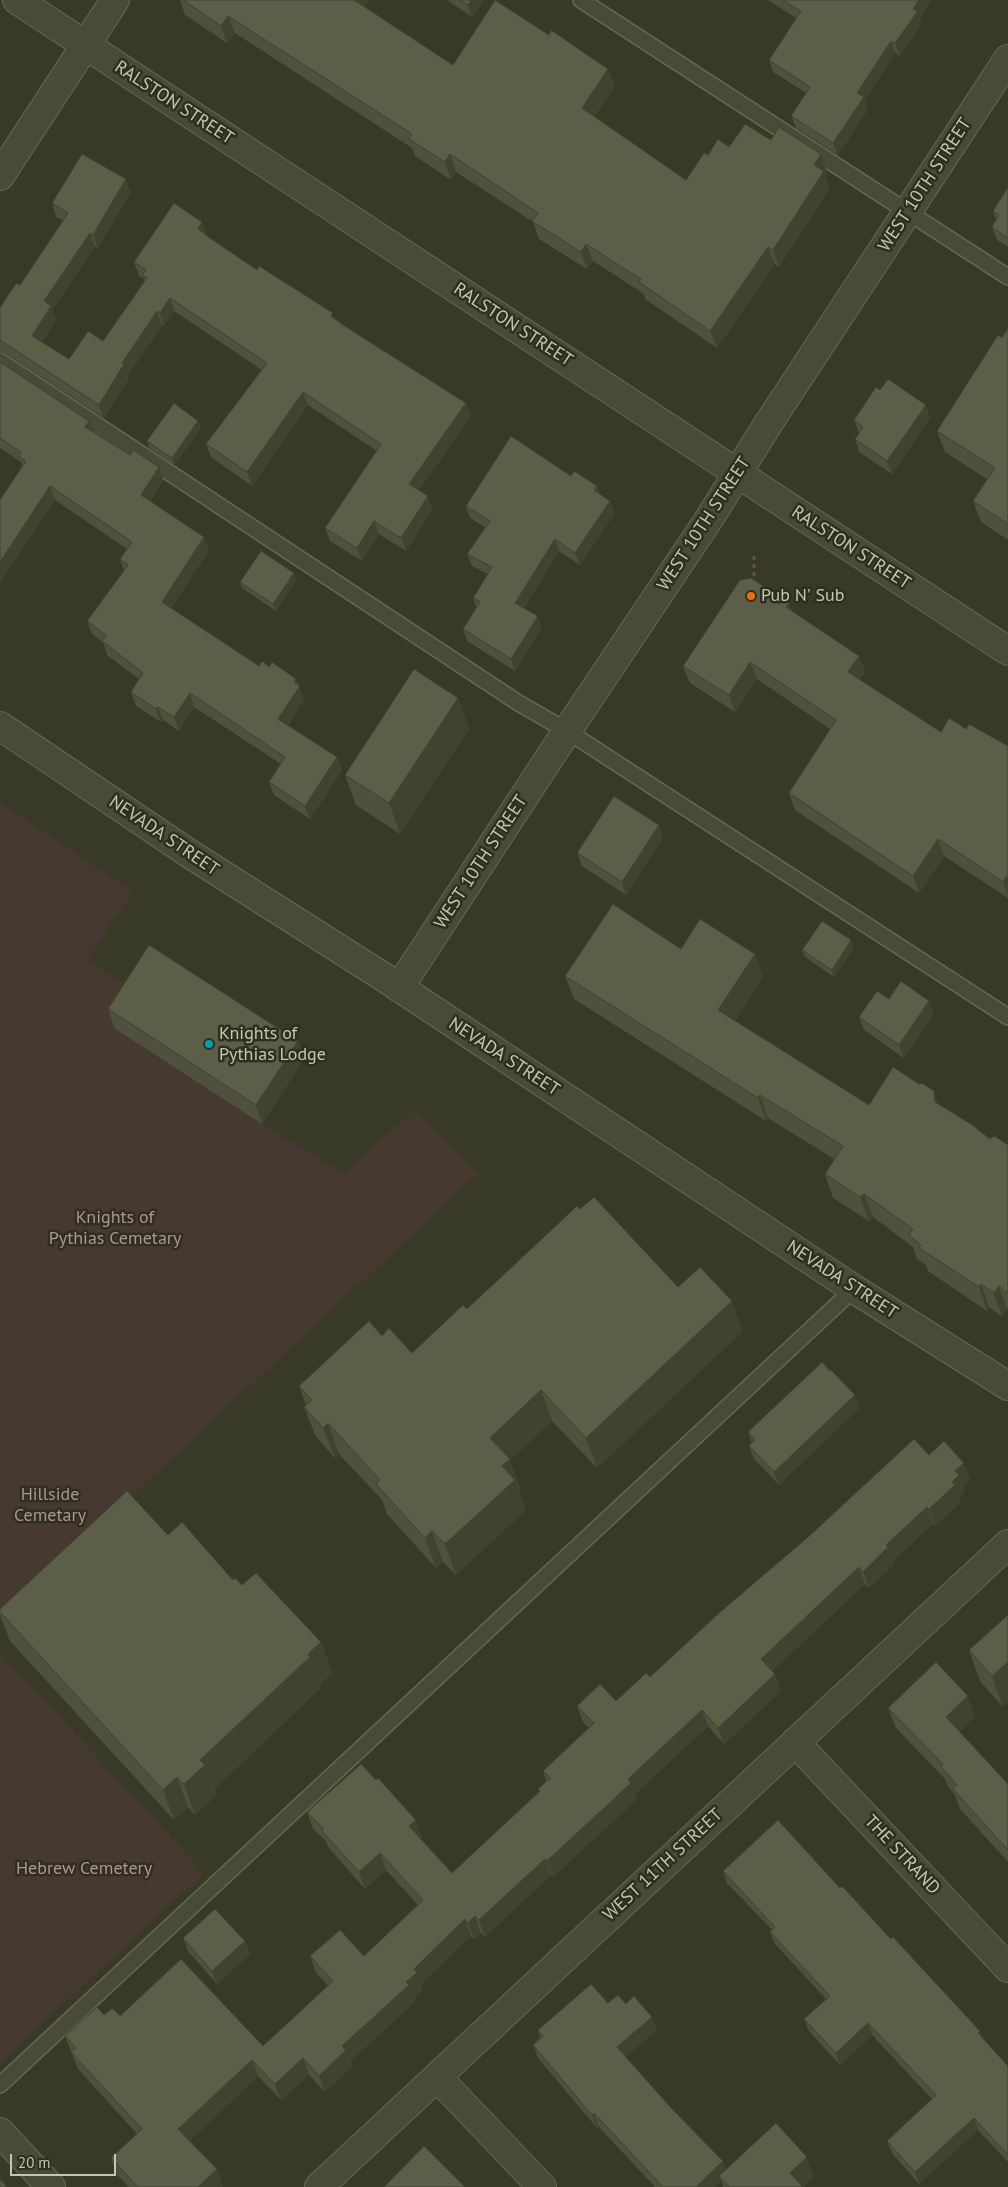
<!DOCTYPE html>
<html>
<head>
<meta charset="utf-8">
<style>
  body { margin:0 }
  #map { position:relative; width:1008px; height:2187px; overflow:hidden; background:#393a25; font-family:"PT Sans",sans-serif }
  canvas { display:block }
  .scale { position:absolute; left:10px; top:2154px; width:106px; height:22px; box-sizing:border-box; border:2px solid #c4c6b4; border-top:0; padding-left:6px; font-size:15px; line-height:18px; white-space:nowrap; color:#c4c6b4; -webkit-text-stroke:4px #2e2f1e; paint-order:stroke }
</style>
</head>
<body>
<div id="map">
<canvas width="1008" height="2187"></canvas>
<div class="scale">20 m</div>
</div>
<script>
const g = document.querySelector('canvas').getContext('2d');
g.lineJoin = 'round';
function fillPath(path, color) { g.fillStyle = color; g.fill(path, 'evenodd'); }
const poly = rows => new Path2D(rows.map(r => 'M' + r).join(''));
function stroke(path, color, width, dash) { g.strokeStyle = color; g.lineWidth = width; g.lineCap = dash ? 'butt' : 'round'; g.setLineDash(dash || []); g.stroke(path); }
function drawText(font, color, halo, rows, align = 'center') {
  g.font = font + ' "PT Sans",sans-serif'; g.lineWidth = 5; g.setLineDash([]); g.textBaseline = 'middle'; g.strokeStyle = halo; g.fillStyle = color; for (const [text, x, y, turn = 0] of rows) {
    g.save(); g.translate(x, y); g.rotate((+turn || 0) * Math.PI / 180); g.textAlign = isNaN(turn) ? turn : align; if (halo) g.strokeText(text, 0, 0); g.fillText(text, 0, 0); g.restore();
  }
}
fillPath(poly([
  [0,803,133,892,87,960,138,992,262,1124,344,1173,416,1109,478,1174,0,1618],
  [0,1652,204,1873,0,2063]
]), '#463931');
const lane = poly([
  [581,0,1008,277],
  [0,361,517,702,567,731,1008,1017],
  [0,2085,854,1289]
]);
const street = poly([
  [17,0,1008,651],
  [0,176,115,0],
  [0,726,190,854,382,976,854,1289,1008,1386],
  [399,988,567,731,709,519,768,424,1008,59],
  [795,1742,1008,1968],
  [437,2077,542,2187],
  [0,2132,51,2187],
  [319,2187,1008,1544]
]);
stroke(lane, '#676857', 18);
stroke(street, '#676857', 30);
stroke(poly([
  [754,556,754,583]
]), '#5e564c', 3, [4, 4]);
stroke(lane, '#494a39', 15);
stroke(street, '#494a39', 28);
fillPath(poly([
  [180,0,369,0,365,7,453,65,549,35,608,69,615,86,594,116,686,180,708,155,729,147,771,140,821,154,827,171,825,175,830,188,779,267,775,264,717,348,645,299,644,294,593,261,587,269,539,239,533,222,456,172,451,180,415,156,412,148,235,33,227,43,185,15],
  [447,0,484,0,472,17],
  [768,0,931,0,920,18,922,23,900,56,895,53,865,100,868,109,838,155,796,128,791,116,806,93,773,72,769,60,796,18],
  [1008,187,1008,247,997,240,992,227,996,220,993,211],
  [131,192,98,248,95,246,52,310,56,319,42,342,69,359,103,341,144,281,144,279,139,276,134,262,207,236,257,270,335,318,346,327,466,403,471,416,419,490,433,509,406,551,379,534,362,561,330,541,325,528,377,451,308,405,252,486,211,457,206,444,262,370,174,311,164,326,162,325,128,375,129,378,104,418,5,353,0,353,0,308,20,285,63,220,56,217,52,203],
  [1008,328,1008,540,981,522,973,501,987,479,945,452,937,431],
  [0,362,89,421,93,432,163,480,150,501,204,537,209,550,171,608,259,666,269,667,296,679,304,699,288,725,337,757,342,770,310,819,274,795,269,782,281,764,194,707,179,731,163,720,161,722,136,706,131,692,139,679,107,655,103,642,92,634,87,621,124,571,120,559,127,549,55,500,0,582,0,500,22,467,21,462,0,448],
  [880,390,926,405,930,418,892,474,859,452,855,439,859,433,854,420],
  [198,421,201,428,174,465,149,448,147,441],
  [571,476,597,486,600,494,615,513,580,565,559,551,524,608,542,628,515,671,467,641,463,629,476,607,473,598,488,574,472,566,467,554,485,527,470,518,466,506],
  [294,573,296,580,276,611,242,588,240,582],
  [789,603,792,611,859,656,865,672,860,680,941,732,966,729,1008,746,1008,898,944,856,919,893,795,810,789,793,830,729,757,679,735,712,690,683,683,666],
  [458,698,469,729,400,834,356,805,345,775],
  [659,825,663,838,626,895,582,866,577,853],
  [854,947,834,977,805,957,802,950],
  [681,949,755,954,763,977,735,1021,869,1105,939,1105,990,1139,1008,1145,1008,1310,1007,1309,1002,1317,989,1307,987,1311,928,1271,926,1265,917,1259,913,1247,873,1217,869,1221,833,1198,825,1174,834,1159,768,1118,766,1121,574,999,565,976],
  [889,999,934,1014,904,1058,864,1030,859,1017],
  [108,1009,298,1041,304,1059,262,1124,114,1028],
  [580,1209,678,1287,743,1331,597,1468,552,1421,510,1460,521,1490,519,1492,526,1510,456,1575,443,1562,436,1568,387,1514,382,1500,339,1454,335,1458,316,1437,304,1407,306,1405,299,1386,382,1336,412,1353,467,1309],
  [859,1408,779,1485,754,1459,749,1446,752,1443,748,1432],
  [929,1455,970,1479,963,1486,965,1492,959,1497,961,1502,935,1526,933,1523,893,1561,894,1564,869,1588,865,1584,772,1671,775,1674,781,1691,724,1744,708,1726,635,1794,637,1799,553,1877,551,1875,485,1937,481,1933,474,1939,471,1936,421,1984,423,1989,414,1998,415,2002,350,2061,352,2067,325,2092,309,2075,281,2100,258,2076,189,2141,217,2169,223,2186,222,2187,129,2187,117,2175,111,2158,137,2134,78,2069,65,2036,104,2015,120,2016,263,2046,328,1985,316,1973,310,1956,364,1956,418,1905,386,1870,365,1889,328,1847,326,1841,313,1829,307,1812,422,1837,420,1838,452,1873,539,1792,538,1789,546,1781,543,1771,589,1728,583,1722,577,1706,616,1701,650,1677],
  [168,1535,242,1585,321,1642,332,1673,320,1684,321,1688,214,1789,216,1795,195,1815,188,1807,174,1820,10,1641,0,1615,0,1609],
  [1008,1615,1003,1707,980,1681,969,1650],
  [888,1708,975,1716,959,1731,1008,1784,1008,1862,960,1809,954,1793,948,1787,945,1779,896,1728],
  [723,1871,840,1888,1008,2066,1008,2162,978,2130,919,2184,892,2153,887,2141,932,2099,872,2035,840,2065,809,2031,804,2019,826,1999,775,1944,770,1932,772,1930,727,1883],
  [183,1938,245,1941,250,1954,217,1984,188,1951],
  [626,2004,657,2030,625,2057,673,2110,723,2161,726,2170,814,2176,803,2187,723,2187,721,2180,714,2187,655,2187,598,2126,597,2128,538,2058,533,2045,540,2038,538,2030]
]), '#4f513d');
fillPath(poly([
  [353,0,369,0,359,16],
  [471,0,484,0,472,17,468,5],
  [919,0,931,0,920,18,922,23,900,56,895,43,913,9],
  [228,16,235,33,227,43,221,26],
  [891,41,895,53,865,100,868,109,838,155,833,143,857,93],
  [608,69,615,86,589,125,582,108],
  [450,154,456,172,451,180,445,162],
  [821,154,827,171,825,175,830,188,779,267,773,250,814,165],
  [126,179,131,192,98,248,93,235],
  [202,222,207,236,198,229],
  [90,233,95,246,52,310,56,319,37,350,32,336,44,301],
  [586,244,593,261,587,269,581,252],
  [768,247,775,264,717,348,710,331],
  [170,298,174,311,164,326,160,313],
  [157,311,162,325,128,375,129,378,104,418,99,405,122,363],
  [303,392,308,405,252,486,247,472],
  [466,403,471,416,414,497,409,484],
  [926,405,930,418,892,474,887,461],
  [89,421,94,434,85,427],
  [198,421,201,428,174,465,172,458],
  [159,467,163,480,146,509,141,495],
  [50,486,55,500,0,582,0,562],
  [597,486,601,498,594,490],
  [428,496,433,509,406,551,401,538],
  [610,501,615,513,580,565,575,553],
  [374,521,379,534,362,561,357,548],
  [204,537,209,550,167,615,162,602],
  [555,539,559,551,520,615,515,603],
  [294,573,296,580,276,611,273,604],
  [789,603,795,619,786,607],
  [538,616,542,628,515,671,511,659],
  [859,656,865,672,854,688,848,672],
  [750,662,757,679,735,712,729,695],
  [296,679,304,699,283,732,278,719],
  [190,693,194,707,179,731,174,717],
  [458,698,469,729,400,834,389,803],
  [158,707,163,720,161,722,156,709],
  [337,757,342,770,310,819,305,806],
  [659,825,663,838,626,895,622,882],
  [938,839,944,856,919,893,913,876],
  [1007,876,1008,878,1008,896,1003,882],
  [851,940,854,947,834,977,832,970],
  [755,954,763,977,727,1034,718,1010],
  [929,1001,934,1014,904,1058,899,1045],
  [298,1041,304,1059,262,1124,256,1105],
  [934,1091,943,1115,935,1102],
  [760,1095,768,1118,766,1121,758,1098],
  [864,1194,873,1217,869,1221,860,1197],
  [981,1284,989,1307,987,1311,979,1287],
  [999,1286,1007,1309,1002,1317,994,1293],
  [732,1301,743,1331,597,1468,586,1438],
  [541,1390,552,1421,510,1460,521,1490,519,1492,526,1510,456,1575,445,1544,490,1438],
  [855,1395,859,1408,779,1485,774,1472],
  [328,1423,339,1454,335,1458,323,1428],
  [964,1463,970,1479,963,1486,965,1492,959,1497,961,1502,935,1526,929,1509,952,1482,955,1471],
  [927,1507,933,1523,893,1561,894,1564,869,1588,863,1572,886,1545],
  [432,1531,443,1562,436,1568,425,1538],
  [859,1567,865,1584,767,1676,761,1659],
  [321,1642,332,1673,320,1684,321,1688,214,1789,216,1795,195,1815,184,1784,200,1760],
  [1008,1662,1008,1702,1003,1707,992,1676],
  [775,1674,781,1691,724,1744,718,1728],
  [968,1696,975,1716,954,1737,946,1717],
  [702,1710,708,1726,635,1794,637,1799,553,1877,547,1861,628,1779],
  [177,1777,188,1807,174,1820,163,1790],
  [416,1820,422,1837,415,1843,409,1826],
  [380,1853,386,1870,365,1889,359,1872],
  [545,1859,551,1875,485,1937,479,1920],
  [475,1916,481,1933,474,1939,468,1923],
  [465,1919,471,1936,421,1984,423,1989,414,1998,415,2002,350,2061,352,2067,325,2092,319,2076,342,2046,406,1982,414,1969],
  [245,1941,250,1954,217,1984,212,1971],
  [652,2017,657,2030,621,2060,617,2047],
  [868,2023,872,2035,840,2065,836,2053],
  [980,2031,984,2043,978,2033],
  [303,2058,309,2075,281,2100,275,2084],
  [252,2060,258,2076,184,2145,178,2129],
  [594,2113,598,2126,597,2128,592,2115],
  [974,2118,978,2130,919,2184,915,2172],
  [807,2157,814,2176,803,2187,790,2173],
  [723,2161,728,2174,719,2176,721,2180,714,2187,696,2187],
  [217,2169,223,2186,222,2187,198,2187]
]), '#404232');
const building = poly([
  [183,0,354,0,453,65,495,0,549,35,551,30,608,69,582,108,686,180,704,153,708,155,718,139,729,147,745,124,771,140,779,127,821,154,814,165,824,171,773,250,768,247,710,331,639,282,641,279,586,244,581,252,532,221,538,213,450,154,445,162,409,139,412,134,228,16,221,26,183,0],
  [460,0,471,0,468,5,460,0],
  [783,0,919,0,913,9,918,11,895,43,891,41,857,93,864,97,833,143,791,116,810,87,769,60,801,11,783,0],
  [82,154,126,179,93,235,90,233,44,301,51,306,32,336,69,359,88,331,103,341,147,278,142,275,146,270,134,262,174,203,202,222,198,229,210,238,257,270,259,266,333,313,331,316,346,327,466,403,409,484,428,496,401,538,374,521,357,548,325,528,381,444,303,392,247,472,206,444,267,363,170,298,160,313,157,311,122,363,124,364,99,405,0,340,0,308,10,292,17,283,20,285,68,213,52,203,82,154],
  [1008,187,1008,238,992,227,999,215,993,211,1008,187],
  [1008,328,1008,524,973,501,995,468,937,431,998,335,1002,338,1008,328],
  [0,362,89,421,85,427,130,455,133,450,159,467,141,495,204,537,162,602,259,666,262,661,269,667,272,662,296,679,294,682,300,686,278,719,337,757,305,806,269,782,285,757,190,693,174,717,158,707,156,709,131,692,143,673,102,641,107,636,87,621,128,565,120,559,132,542,50,486,0,562,0,500,26,461,18,456,21,452,0,438,0,362],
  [888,379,926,405,887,461,855,439,863,427,854,420,876,387,880,390,888,379],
  [174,403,198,421,172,458,147,441,174,403],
  [511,436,571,476,574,471,597,486,594,490,610,501,575,553,555,539,515,603,538,616,511,659,463,629,480,602,473,598,492,567,467,554,490,521,466,506,511,436],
  [261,551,294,573,273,604,240,582,261,551],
  [751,578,789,603,786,607,859,656,848,672,941,732,949,718,966,729,969,724,1008,746,1008,876,1007,876,1003,882,938,839,913,876,789,793,836,720,750,662,729,695,683,666,740,580,751,578],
  [414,669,458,698,389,803,345,775,414,669],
  [614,796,659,825,622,882,577,853,614,796],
  [613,904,681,949,700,919,755,954,718,1010,869,1105,893,1067,919,1084,922,1083,934,1091,935,1102,971,1124,990,1139,994,1136,1008,1145,1008,1293,999,1286,994,1293,981,1284,979,1287,919,1248,921,1245,909,1235,913,1229,864,1194,860,1197,825,1174,843,1146,760,1095,758,1098,565,976,613,904],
  [822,921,851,940,832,970,802,950,822,921],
  [149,945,298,1041,256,1105,108,1009,149,945],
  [901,981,929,1001,899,1045,859,1017,877,991,889,999,901,981],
  [594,1197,678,1287,700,1267,732,1301,586,1438,541,1390,490,1438,510,1459,502,1466,515,1480,445,1544,432,1531,425,1538,376,1484,380,1480,328,1423,323,1428,304,1407,312,1400,299,1386,369,1321,382,1336,389,1328,412,1353,463,1305,467,1309,577,1206,580,1209,594,1197],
  [822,1362,830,1371,831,1370,855,1395,774,1472,749,1446,755,1440,748,1432,822,1362],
  [914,1439,929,1455,944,1441,964,1463,955,1471,959,1475,952,1482,955,1485,929,1509,927,1507,886,1545,888,1547,863,1572,859,1567,761,1659,775,1674,718,1728,702,1710,628,1779,631,1783,547,1861,545,1859,479,1920,475,1916,468,1923,465,1919,414,1969,417,1973,406,1982,409,1985,342,2046,346,2050,319,2076,303,2058,275,2084,252,2060,178,2129,217,2169,198,2187,138,2187,111,2158,142,2129,71,2052,76,2048,65,2036,97,2007,104,2015,112,2008,120,2016,181,1959,263,2046,333,1981,310,1956,340,1930,364,1956,423,1900,380,1853,359,1872,322,1831,323,1828,307,1812,361,1764,376,1780,378,1778,416,1820,409,1826,452,1873,540,1791,538,1789,550,1778,543,1771,594,1723,577,1706,600,1684,616,1701,646,1673,650,1677,719,1613,807,1538,914,1439],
  [127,1491,168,1535,182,1522,233,1580,235,1578,242,1585,256,1573,321,1642,308,1654,310,1657,200,1760,205,1765,184,1784,177,1777,163,1790,0,1612,0,1609,127,1491],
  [1008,1615,1008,1662,992,1676,969,1650,1008,1615],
  [936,1662,968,1696,946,1717,1008,1784,1008,1850,953,1789,957,1785,941,1767,943,1764,888,1708,936,1662],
  [778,1820,840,1888,842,1886,891,1939,893,1937,980,2031,978,2033,1008,2066,1008,2155,974,2118,915,2172,887,2141,936,2095,868,2023,836,2053,804,2019,830,1996,770,1932,775,1927,723,1871,778,1820],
  [215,1909,245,1941,212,1971,183,1938,215,1909],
  [591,1984,608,2003,618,1995,626,2004,634,1996,652,2017,617,2047,673,2110,723,2161,696,2187,663,2187,594,2113,592,2115,533,2045,543,2036,538,2030,591,1984],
  [776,2123,807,2157,790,2173,803,2187,729,2187,719,2176,776,2123],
  [424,2146,464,2186,464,2187,384,2187,424,2146],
  [0,2179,7,2187,0,2187,0,2179]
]);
fillPath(building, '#5c5e47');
stroke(building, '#404232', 1);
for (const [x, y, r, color] of [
  [751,596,5,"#e8710a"],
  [209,1044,5,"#0f9aa8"]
]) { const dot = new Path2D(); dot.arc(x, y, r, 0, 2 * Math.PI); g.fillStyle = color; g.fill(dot); stroke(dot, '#2e2f1e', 2); }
drawText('18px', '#c4c6b4', '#2e2f1e', [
  ["RALSTON STREET",174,103,33],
  ["WEST 10TH STREET",925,185,-57],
  ["RALSTON STREET",513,325,33],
  ["WEST 10TH STREET",704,524,-57],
  ["RALSTON STREET",851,548,33],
  ["NEVADA STREET",164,836,34],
  ["WEST 10TH STREET",481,862,-57],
  ["NEVADA STREET",504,1057,33],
  ["NEVADA STREET",842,1280,33],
  ["THE STRAND",902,1855,47],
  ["WEST 11TH STREET",663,1865,-43]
]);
drawText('18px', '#c4c6b4', '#2e2f1e', [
  ["Pub N' Sub",761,596],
  ["Knights of",219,1034],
  ["Pythias Lodge",219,1055]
], 'left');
drawText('18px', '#af929a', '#2e2f1e', [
  ["Knights of",115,1218],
  ["Pythias Cemetary",115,1239],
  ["Hillside",50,1495],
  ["Cemetary",50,1516],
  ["Hebrew Cemetery",84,1869]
]);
</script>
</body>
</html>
